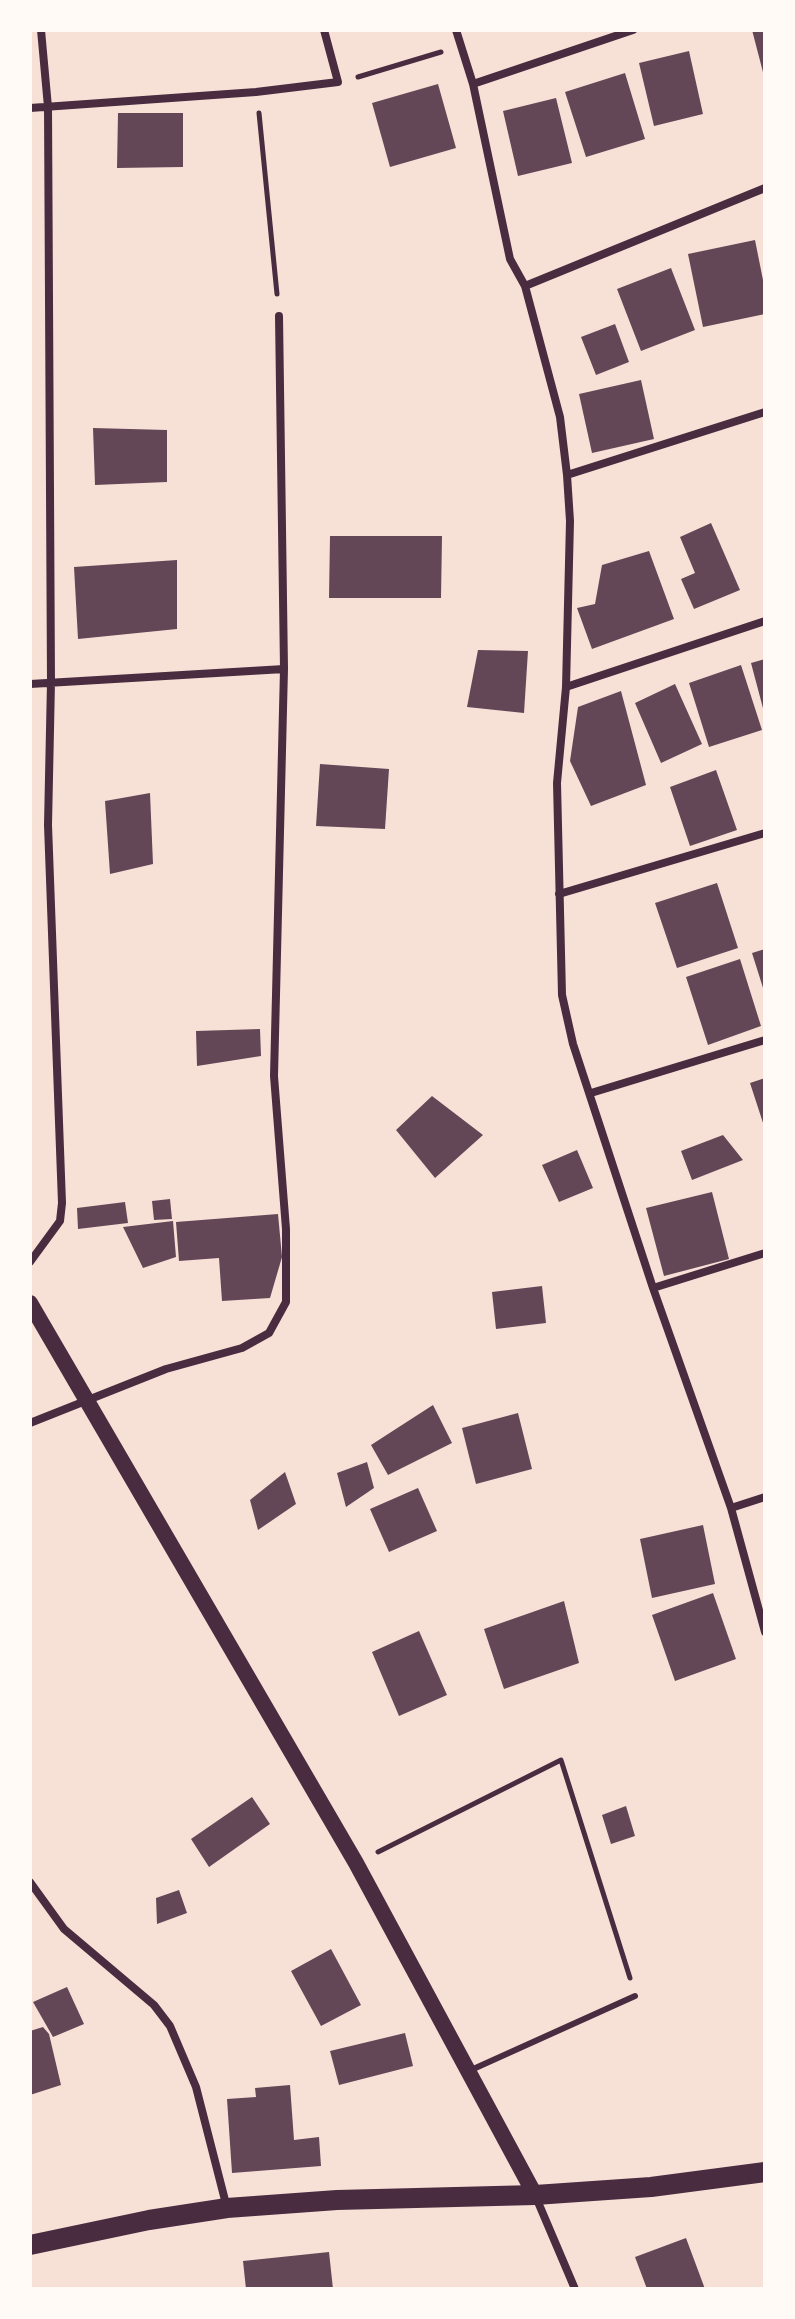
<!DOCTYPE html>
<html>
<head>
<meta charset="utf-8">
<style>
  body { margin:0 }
  #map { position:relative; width:795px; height:2319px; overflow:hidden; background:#f7e1d7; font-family:Quicksand,sans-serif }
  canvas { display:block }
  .frame { position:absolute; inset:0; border:32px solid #fffaf5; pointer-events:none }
</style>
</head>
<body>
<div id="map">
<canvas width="795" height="2319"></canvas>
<div class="frame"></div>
</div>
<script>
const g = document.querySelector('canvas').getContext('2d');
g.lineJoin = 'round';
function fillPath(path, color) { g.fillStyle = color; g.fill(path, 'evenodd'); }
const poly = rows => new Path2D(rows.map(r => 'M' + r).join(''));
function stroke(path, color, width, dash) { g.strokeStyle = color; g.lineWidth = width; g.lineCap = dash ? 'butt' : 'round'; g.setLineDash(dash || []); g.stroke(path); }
fillPath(poly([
  [752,30,765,30,765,76,764,76],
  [689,51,703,114,654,126,639,63],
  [625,73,645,139,586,157,565,92],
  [438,84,456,148,390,167,372,103],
  [556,98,572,163,518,176,503,111],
  [118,113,183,113,183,167,117,168],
  [755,240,765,290,765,314,703,327,688,254],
  [671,268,695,330,641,351,617,289],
  [615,324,629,362,596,375,581,337],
  [641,380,654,439,592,453,579,394],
  [93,428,167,430,167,482,95,485],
  [711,523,740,590,694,609,681,579,695,573,680,537],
  [330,536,442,536,441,598,329,598],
  [649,551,674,619,592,649,577,608,595,604,602,565],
  [177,560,177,629,78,639,74,567],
  [478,650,528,651,524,713,467,707],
  [765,659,765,711,764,712,751,663],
  [741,665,762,730,709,747,689,683],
  [675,684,702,744,661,763,635,703],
  [621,691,646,785,591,806,570,761,578,707],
  [320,764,389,769,385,829,316,826],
  [716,770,737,830,690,846,670,787],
  [150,793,153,864,110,874,105,801],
  [717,883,738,948,677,968,655,903],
  [765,949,765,991,764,991,752,953],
  [740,959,761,1026,708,1045,686,977],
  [260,1029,261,1056,197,1066,196,1031],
  [765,1078,765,1126,764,1126,750,1083],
  [432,1096,483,1135,435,1178,396,1130],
  [723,1135,743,1160,692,1180,681,1151],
  [577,1150,593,1188,559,1202,542,1165],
  [712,1192,729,1259,664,1276,646,1208],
  [170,1199,172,1219,154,1220,152,1201],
  [125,1202,128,1223,78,1229,77,1208],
  [278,1214,282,1257,270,1298,222,1301,219,1258,179,1261,176,1222],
  [173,1221,176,1257,143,1268,123,1227],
  [542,1286,546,1323,496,1329,492,1292],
  [433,1405,452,1443,388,1475,371,1445],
  [518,1413,532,1469,476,1484,462,1428],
  [367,1462,374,1488,346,1507,337,1473],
  [285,1472,296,1504,258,1530,250,1500],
  [418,1488,437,1531,389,1552,370,1509],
  [703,1525,715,1584,652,1598,640,1539],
  [713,1593,736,1659,675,1681,652,1615],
  [564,1601,579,1663,504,1689,484,1629],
  [419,1631,447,1695,399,1716,372,1652],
  [252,1797,270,1824,209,1867,191,1839],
  [626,1806,635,1836,611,1844,602,1815],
  [179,1890,187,1913,157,1924,156,1898],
  [331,1949,361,2005,321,2026,291,1971],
  [67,1987,84,2024,53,2037,33,2002],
  [43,2027,49,2034,61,2085,30,2095,30,2031],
  [405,2033,413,2066,339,2085,330,2051],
  [290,2085,294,2140,319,2137,321,2166,232,2173,227,2099,256,2097,255,2088],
  [686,2238,705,2289,647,2289,635,2257],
  [329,2252,333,2289,246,2289,243,2261]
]), '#644757');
stroke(poly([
  [358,77,441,52],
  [259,113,277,294],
  [378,1852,561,1760,630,1978]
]), '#4a2c40', 5);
stroke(poly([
  [471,2070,635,1996]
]), '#4a2c40', 6);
stroke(poly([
  [456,30,473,84,510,259,525,286,560,417,567,475,570,521,566,687,557,783,562,995,573,1044,653,1288,731,1508,765,1632],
  [473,84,633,30],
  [30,108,256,92,338,82,324,30],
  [525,286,765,188],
  [567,475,765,412],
  [30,684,284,669],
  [566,687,765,621],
  [559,894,765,833],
  [591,1093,765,1040],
  [30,1262,60,1221,62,1203,48,825,51,682,48,107,41,30],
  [653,1288,765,1253],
  [30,1423,166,1369,242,1348,269,1333,286,1302,286,1229,274,1076,284,669,279,316],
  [731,1508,765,1497],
  [30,1882,64,1929,154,2005,170,2026,196,2087,227,2208],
  [535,2195,575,2289]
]), '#4a2c40', 8);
stroke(poly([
  [30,1303,356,1863,535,2195]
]), '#4a2c40', 16);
stroke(poly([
  [30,2245,149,2220,227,2208,337,2200,535,2195,651,2187,765,2172]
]), '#4a2c40', 20);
</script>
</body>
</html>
